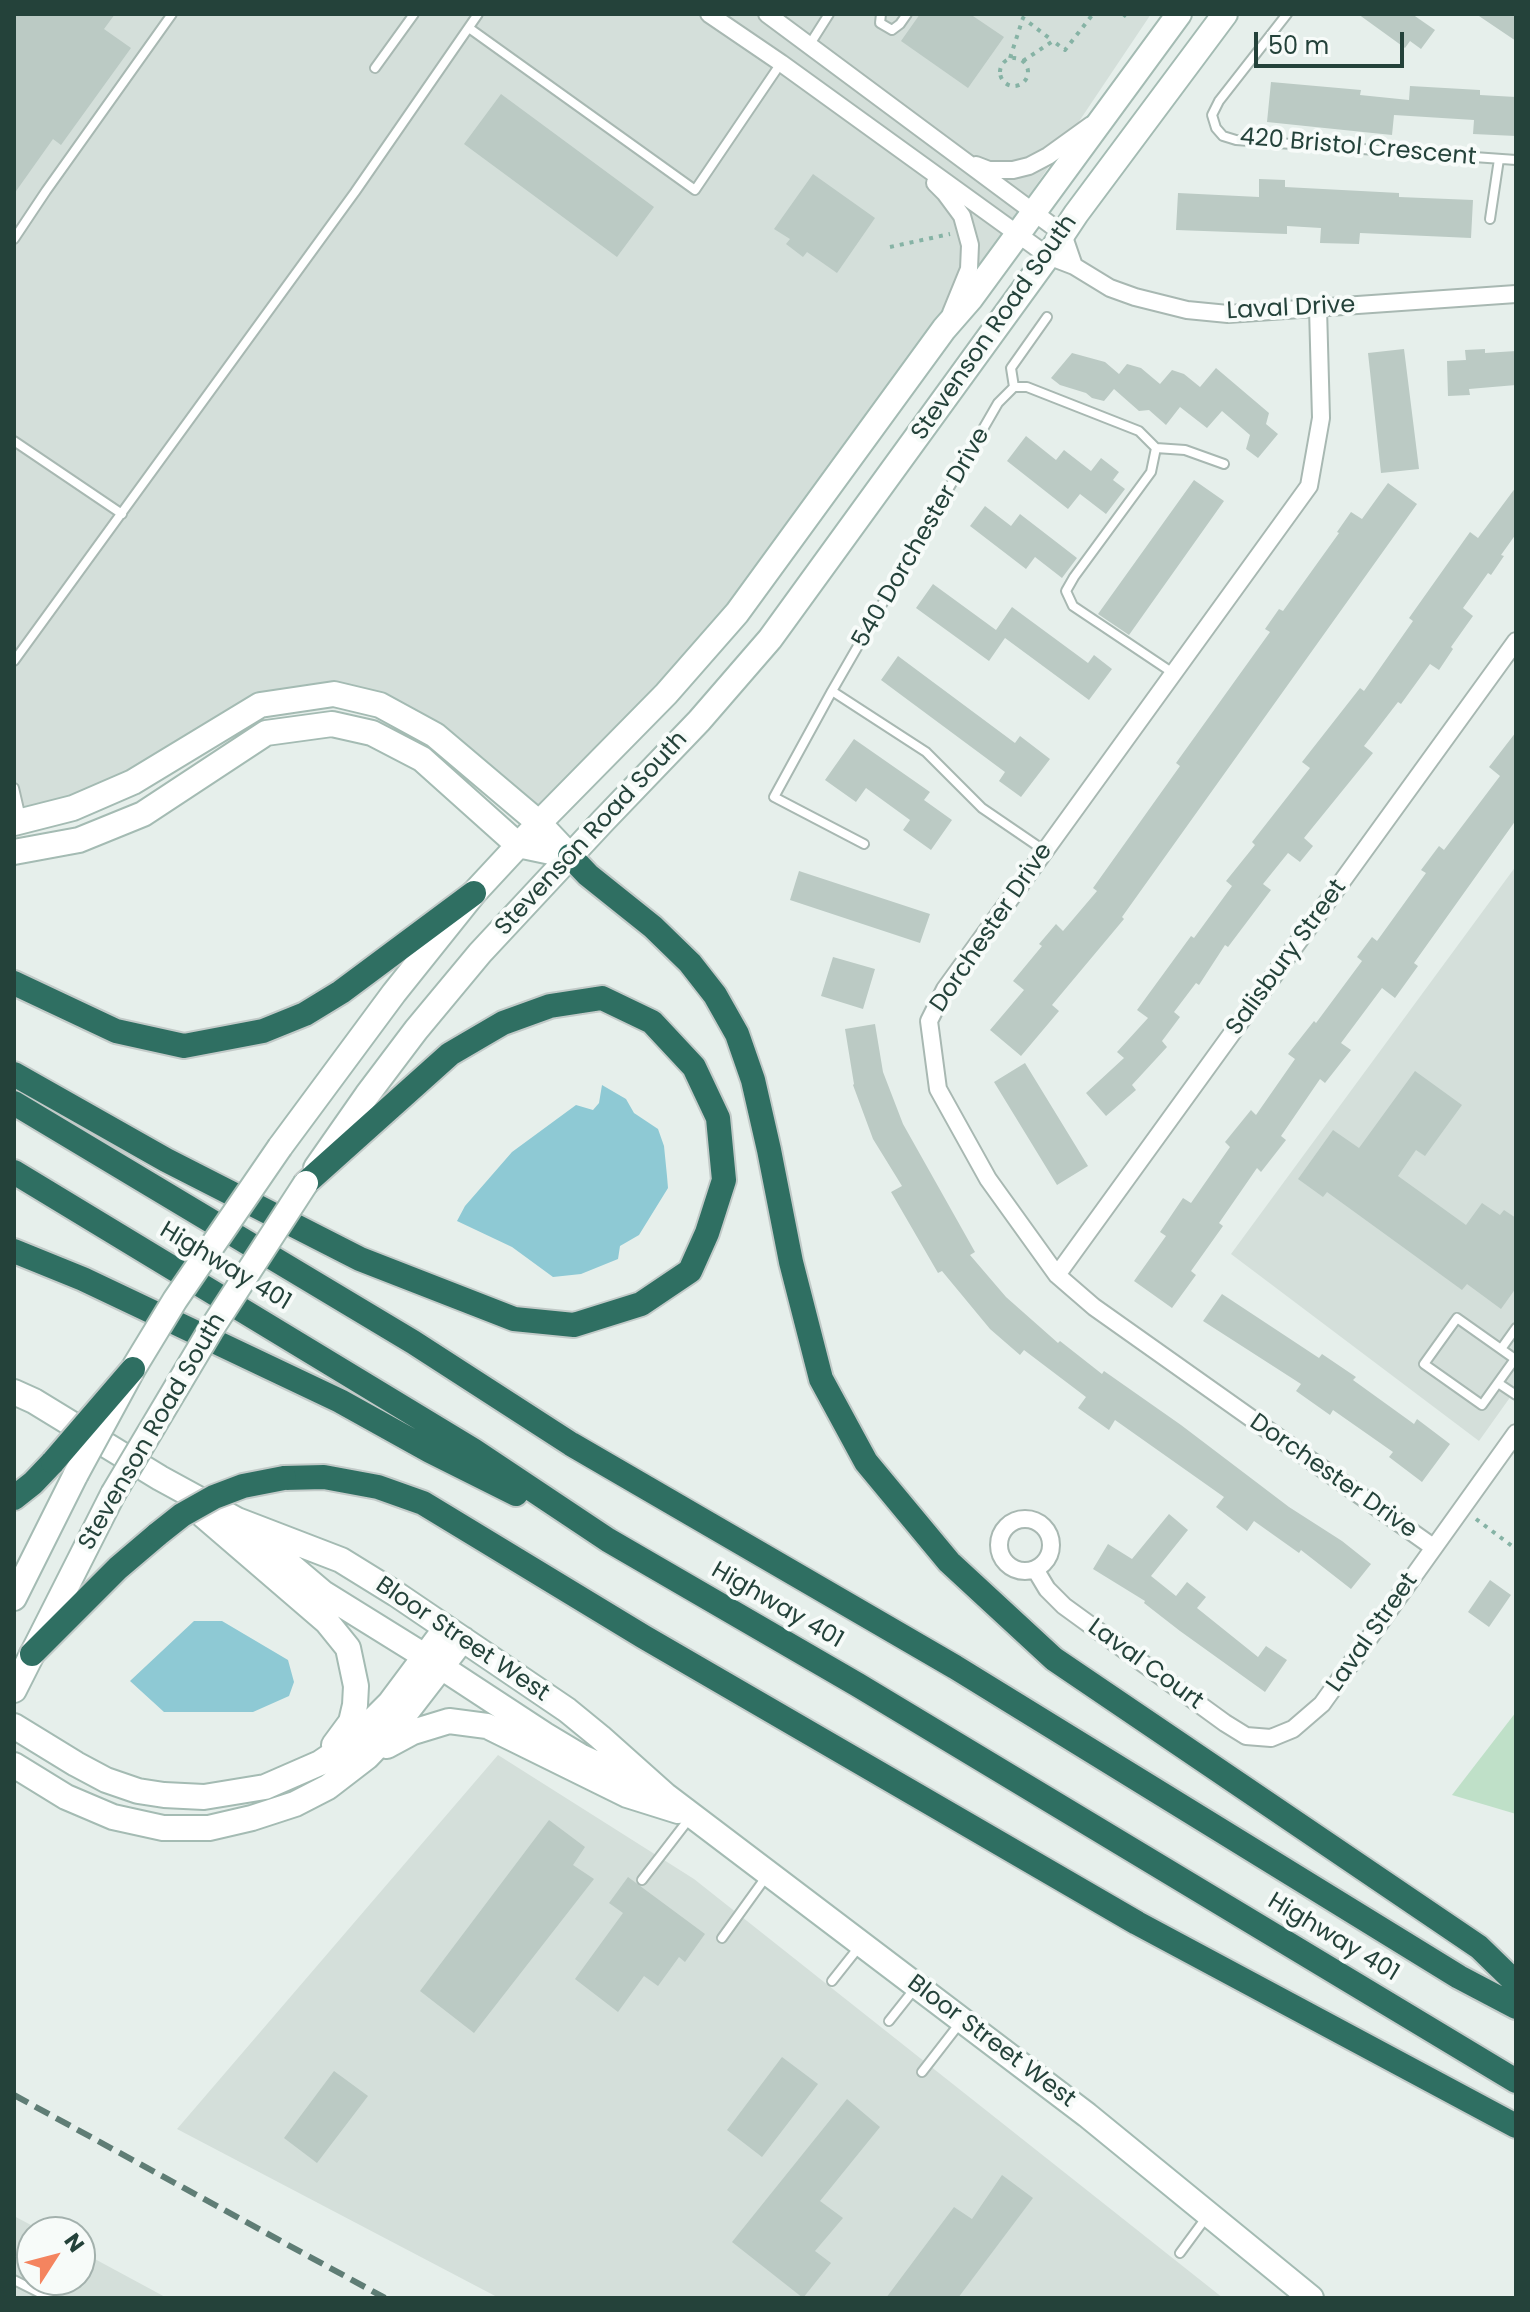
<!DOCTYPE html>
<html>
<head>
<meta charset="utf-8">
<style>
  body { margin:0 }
  #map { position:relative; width:1530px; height:2312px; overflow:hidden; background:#e6efeb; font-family:Poppins,sans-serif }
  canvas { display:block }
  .frame { position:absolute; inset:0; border:16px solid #24423a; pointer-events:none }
  .north { position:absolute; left:16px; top:2216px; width:80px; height:80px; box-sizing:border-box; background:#f7fbf9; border:2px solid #a3b1ad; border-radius:50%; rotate:54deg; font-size:22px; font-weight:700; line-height:32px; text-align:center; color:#24423a }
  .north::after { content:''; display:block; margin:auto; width:28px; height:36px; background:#f4845f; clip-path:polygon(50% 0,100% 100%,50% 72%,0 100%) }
  .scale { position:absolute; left:1254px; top:32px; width:150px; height:36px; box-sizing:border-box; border:4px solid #24423a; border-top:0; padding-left:10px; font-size:24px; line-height:28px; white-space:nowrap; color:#24423a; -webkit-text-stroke:6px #f7fbf9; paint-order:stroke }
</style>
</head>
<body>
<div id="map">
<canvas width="1530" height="2312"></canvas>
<div class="frame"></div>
<div class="north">N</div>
<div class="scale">50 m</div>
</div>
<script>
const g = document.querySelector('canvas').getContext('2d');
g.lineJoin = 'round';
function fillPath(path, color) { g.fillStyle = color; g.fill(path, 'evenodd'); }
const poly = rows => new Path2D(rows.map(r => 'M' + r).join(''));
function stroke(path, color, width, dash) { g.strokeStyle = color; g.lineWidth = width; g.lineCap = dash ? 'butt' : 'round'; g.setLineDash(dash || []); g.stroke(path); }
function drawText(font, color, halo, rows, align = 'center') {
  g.font = font + ' Poppins,sans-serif'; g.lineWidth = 8; g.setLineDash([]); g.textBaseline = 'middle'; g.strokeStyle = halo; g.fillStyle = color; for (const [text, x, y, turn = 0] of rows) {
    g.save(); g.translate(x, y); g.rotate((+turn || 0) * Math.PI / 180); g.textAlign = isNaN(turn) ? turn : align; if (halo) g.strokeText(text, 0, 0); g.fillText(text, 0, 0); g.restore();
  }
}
fillPath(poly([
  [14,14,1151,14,1019,211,720,620,538,818,429,723,314,687,65,815,14,822],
  [1516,866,1516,1389,1479,1441,1231,1254],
  [498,1755,694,1879,1223,2298,499,2298,177,2129],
  [14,2216,44,2232,32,2232,32,2280,80,2280,80,2251,167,2298,14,2298]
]), '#d4dfda');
fillPath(poly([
  [1516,1712,1516,1814,1452,1795]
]), '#bfe0c8');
fillPath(poly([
  [602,1085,626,1099,634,1113,658,1129,664,1146,667,1176,668,1188,639,1235,620,1246,618,1259,581,1274,553,1277,512,1247,457,1221,465,1206,512,1152,576,1105,593,1110,599,1103],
  [194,1621,222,1621,288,1660,294,1682,289,1696,253,1712,164,1712,130,1681]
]), '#8ec9d4');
fillPath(poly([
  [14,14,115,14,104,29,131,48,61,145,53,139,14,194],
  [920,14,970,14,1004,37,968,88,901,41],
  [1358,14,1412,14,1435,30,1421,49,1410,41,1405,48],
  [1476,14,1516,14,1516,41],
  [1271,82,1361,90,1360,95,1409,100,1410,86,1480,90,1480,95,1516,97,1516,136,1473,134,1474,120,1394,115,1392,135,1267,122],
  [501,94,654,207,617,257,464,144],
  [813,174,875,218,837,273,807,252,803,257,786,244,790,239,774,229],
  [1259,179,1285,180,1285,187,1399,193,1399,197,1473,200,1471,238,1360,233,1359,244,1320,243,1321,228,1287,226,1287,234,1176,230,1178,193,1259,197],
  [1404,349,1419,469,1381,473,1368,353],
  [1485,349,1485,353,1516,351,1516,385,1469,389,1470,395,1448,396,1447,361,1466,360,1465,350],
  [1072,353,1105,362,1119,374,1127,364,1141,368,1160,384,1172,370,1184,374,1200,387,1216,368,1269,413,1266,424,1278,434,1258,458,1246,449,1250,435,1222,411,1207,428,1180,407,1166,425,1149,410,1139,411,1114,389,1104,401,1092,398,1086,393,1060,385,1051,378],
  [1026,436,1056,460,1064,450,1091,471,1101,458,1119,472,1113,480,1125,489,1106,514,1080,494,1068,509,1007,461],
  [1194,480,1224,501,1129,635,1098,614],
  [1388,483,1417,504,1122,917,1124,919,1052,1005,1059,1011,1021,1056,990,1030,1024,990,1013,981,1042,946,1039,944,1056,924,1063,931,1097,891,1093,888,1180,766,1176,763,1270,632,1265,629,1279,609,1283,611,1339,533,1337,532,1351,512,1362,519],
  [1516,487,1516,534,1501,555,1504,556,1491,575,1488,573,1463,608,1473,616,1451,647,1453,649,1439,670,1430,664,1401,704,1398,702,1364,746,1373,753,1304,838,1313,846,1300,862,1288,853,1263,884,1271,890,1228,947,1225,945,1199,985,1196,983,1174,1012,1180,1017,1162,1041,1167,1047,1132,1085,1136,1090,1106,1116,1086,1093,1124,1058,1117,1052,1148,1018,1137,1010,1191,936,1194,938,1232,886,1226,881,1255,845,1252,842,1310,768,1302,762,1360,688,1364,691,1413,621,1409,618,1470,532,1478,538],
  [985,506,1011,526,1020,514,1077,558,1062,578,1035,557,1026,569,970,526],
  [933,584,996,630,1012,607,1088,663,1094,655,1112,669,1089,700,1005,638,989,661,916,608],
  [898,656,1015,743,1020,736,1050,759,1021,797,999,781,1005,772,881,680],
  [1516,732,1516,820,1414,963,1418,966,1395,998,1382,988,1341,1043,1351,1050,1325,1083,1320,1079,1281,1136,1286,1140,1261,1172,1257,1168,1219,1223,1223,1226,1191,1271,1196,1275,1172,1308,1134,1281,1166,1236,1160,1232,1183,1198,1191,1203,1230,1147,1225,1142,1251,1110,1256,1115,1295,1059,1288,1054,1314,1021,1316,1023,1362,961,1357,957,1372,937,1377,941,1426,873,1421,870,1439,846,1444,850,1500,776,1489,767],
  [854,739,930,792,924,800,952,820,931,850,903,830,910,820,866,788,856,802,825,780],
  [799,871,930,914,920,943,790,900],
  [833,957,875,969,863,1009,821,996],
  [875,1024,883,1072,903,1124,975,1252,970,1255,1006,1297,1058,1343,1060,1341,1102,1374,1104,1371,1181,1425,1289,1507,1342,1541,1371,1564,1351,1589,1301,1550,1299,1553,1254,1521,1247,1531,1216,1507,1224,1497,1115,1420,1109,1430,1078,1408,1086,1397,1024,1350,1020,1355,990,1329,942,1271,938,1273,891,1192,902,1186,873,1139,853,1085,854,1084,845,1029],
  [1025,1063,1088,1166,1057,1185,994,1082],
  [1415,1071,1462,1105,1425,1156,1416,1150,1398,1176,1466,1225,1482,1203,1500,1215,1504,1210,1516,1218,1516,1288,1501,1309,1467,1284,1462,1290,1327,1192,1323,1197,1298,1179,1333,1130,1359,1148],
  [1222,1294,1319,1358,1322,1354,1356,1377,1353,1380,1414,1424,1417,1419,1450,1444,1422,1482,1389,1457,1393,1452,1333,1410,1330,1415,1296,1391,1301,1384,1203,1321],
  [1169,1514,1188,1530,1151,1576,1176,1596,1187,1582,1206,1597,1197,1608,1258,1657,1266,1646,1287,1660,1265,1692,1180,1631,1144,1603,1145,1601,1093,1569,1108,1544,1132,1559],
  [1490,1580,1511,1595,1489,1627,1468,1612],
  [549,1820,585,1847,573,1865,594,1879,474,2033,420,1991],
  [628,1877,705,1934,685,1962,679,1957,658,1986,644,1976,618,2012,575,1979,623,1913,609,1903],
  [782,2057,818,2084,762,2157,727,2130],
  [334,2071,368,2096,317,2163,284,2138],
  [847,2099,880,2127,820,2201,843,2218,815,2251,831,2263,803,2298,732,2242],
  [1002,2175,1033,2198,958,2298,886,2298,954,2207,972,2219]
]), '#bbcac4');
const lane = poly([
  [881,14,880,23,892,30,900,24,907,14],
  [1287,14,1219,101,1212,115,1216,128,1223,136,1236,140,1516,160],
  [469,28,695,190,781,63],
  [810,44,829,14],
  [375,68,414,14],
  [1490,219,1499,159],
  [14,239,46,191,172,14],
  [1014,387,1011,368,1047,317],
  [14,441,122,514],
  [1156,448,1185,450,1224,464],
  [14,661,355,192,478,14],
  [832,691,774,797,864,844],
  [14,788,21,818],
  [1045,851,982,808,926,752,832,691,998,403,1014,387,1027,387,1139,431,1156,448,1151,472,1074,577,1066,591,1073,606,1173,673],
  [1457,1318,1515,1359,1482,1405,1424,1364,1457,1318],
  [1501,1349,1516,1328],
  [1498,1383,1516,1395],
  [642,1880,689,1819],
  [722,1938,766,1877],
  [832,1981,859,1947],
  [889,2021,916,1987],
  [922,2072,960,2023],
  [1180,2253,1208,2215],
  [14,2280,50,2298]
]);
const street = poly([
  [709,14,781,63,1048,256,1074,266,1063,234,767,14],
  [976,165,989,170,1013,170,1029,166,1048,156,1091,125],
  [935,183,945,193,962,216,970,245,969,269,951,313],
  [1074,266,1110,288,1135,297,1187,310,1228,314,1516,294],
  [1318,308,1321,418,1309,486,945,989,929,1021,938,1089,988,1179,1057,1275,1094,1307,1433,1547],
  [1057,1275,1516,641],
  '999 1545a26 26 0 1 1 52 0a26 26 0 1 1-52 0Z',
  [1035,1569,1047,1589,1064,1606,1225,1723,1246,1736,1271,1738,1293,1729,1322,1704,1516,1433]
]);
const secondary = poly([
  [14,823,73,808,133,782,260,705,334,694,380,705,435,735,539,823,570,856],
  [14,852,79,840,143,814,266,733,332,724,372,733,422,759,518,845,570,856],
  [280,1147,394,993,474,893,539,823,666,694,737,613,944,329,971,298,1179,14],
  [316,1168,367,1095,416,1030,480,953,603,821,699,721,770,639,1048,256,1076,214,1225,14],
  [14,1392,34,1401,160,1478,237,1520,341,1560,396,1594,567,1710,600,1737,665,1795,1087,2115,1311,2298],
  [198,1511,327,1622,348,1648,356,1686,355,1705,351,1722,334,1745],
  [251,1532,323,1593,426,1657,545,1735,580,1756,642,1785],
  [14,1598,76,1474],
  [14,1690,113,1494],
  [14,1726,76,1764,106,1780,138,1791,164,1795,204,1797,265,1787,320,1763,351,1742,390,1703,446,1628],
  [387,1746,413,1732,449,1721,487,1726,627,1795,678,1811],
  [14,1765,66,1797,113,1817,163,1828,209,1828,252,1818,295,1804,328,1787,367,1757,392,1731,463,1639]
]);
const highway = poly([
  [570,856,588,875,653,927,690,963,715,995,737,1034,753,1080,769,1150,791,1262,821,1379,866,1462,949,1562,1054,1659,1479,1947,1516,1983],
  [14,983,116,1031,184,1046,263,1031,305,1014,341,992,474,893],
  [14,1074,166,1160,360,1259,514,1319,574,1325,641,1304,690,1271,707,1233,724,1180,718,1118,694,1067,652,1022,602,998,550,1006,503,1023,450,1054,306,1183],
  [14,1103,413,1342,571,1444,955,1667,1459,1977,1516,2007],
  [14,1172,473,1450,608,1540,858,1685,1516,2081],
  [14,1251,83,1279,340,1401,430,1451,516,1494],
  [284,1478,324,1477,378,1487,423,1503,644,1637,1137,1923,1516,2126],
  [14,1498,33,1483,53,1462],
  [32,1654,118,1568,158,1534]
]);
stroke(lane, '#a8b8b2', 12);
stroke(street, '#a8b8b2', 20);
stroke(secondary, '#a4bbb3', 28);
stroke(highway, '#c2cac8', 28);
stroke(poly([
  [1123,14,1128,18],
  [1010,58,1023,18,1053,41],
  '1000 72a14 14 0 1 1 28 0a14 14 0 1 1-28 0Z',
  [1023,61,1053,41,1065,50,1093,14],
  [890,247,950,234],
  [1476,1519,1516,1549]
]), '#86b3a5', 4, [4, 6]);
stroke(lane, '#fff', 8);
stroke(street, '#fff', 16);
stroke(secondary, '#fff', 24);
stroke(highway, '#2f6f62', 24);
stroke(poly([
  [14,2095,385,2298]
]), '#5f7d75', 6, [16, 8]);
const secondaryBridge = poly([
  [76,1474,133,1369,175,1300,280,1147],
  [113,1494,210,1331,306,1183]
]);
const highwayBridge = poly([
  [53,1462,133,1369],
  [158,1534,182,1515,214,1497,243,1486,284,1478]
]);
stroke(secondaryBridge, '#a4bbb3', 28, []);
stroke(highwayBridge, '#c2cac8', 28, []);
stroke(secondaryBridge, '#fff', 24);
stroke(highwayBridge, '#2f6f62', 24);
drawText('24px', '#24423a', '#f7fbf9', [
  ["420 Bristol Crescent",1358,148,5],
  ["Laval Drive",1291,309,-3],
  ["Stevenson Road South",995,328,-55],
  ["540 Dorchester Drive",922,538,-60],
  ["Stevenson Road South",592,834,-47],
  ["Dorchester Drive",992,928,-56],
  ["Salisbury Street",1287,958,-54],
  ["Highway 401",225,1267,31],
  ["Stevenson Road South",153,1432,-60],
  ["Dorchester Drive",1333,1477,35],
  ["Highway 401",777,1606,30],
  ["Laval Street",1373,1633,-55],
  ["Bloor Street West",462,1640,34],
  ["Laval Court",1145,1665,36],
  ["Highway 401",1333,1938,31],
  ["Bloor Street West",991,2042,37]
]);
</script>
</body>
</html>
